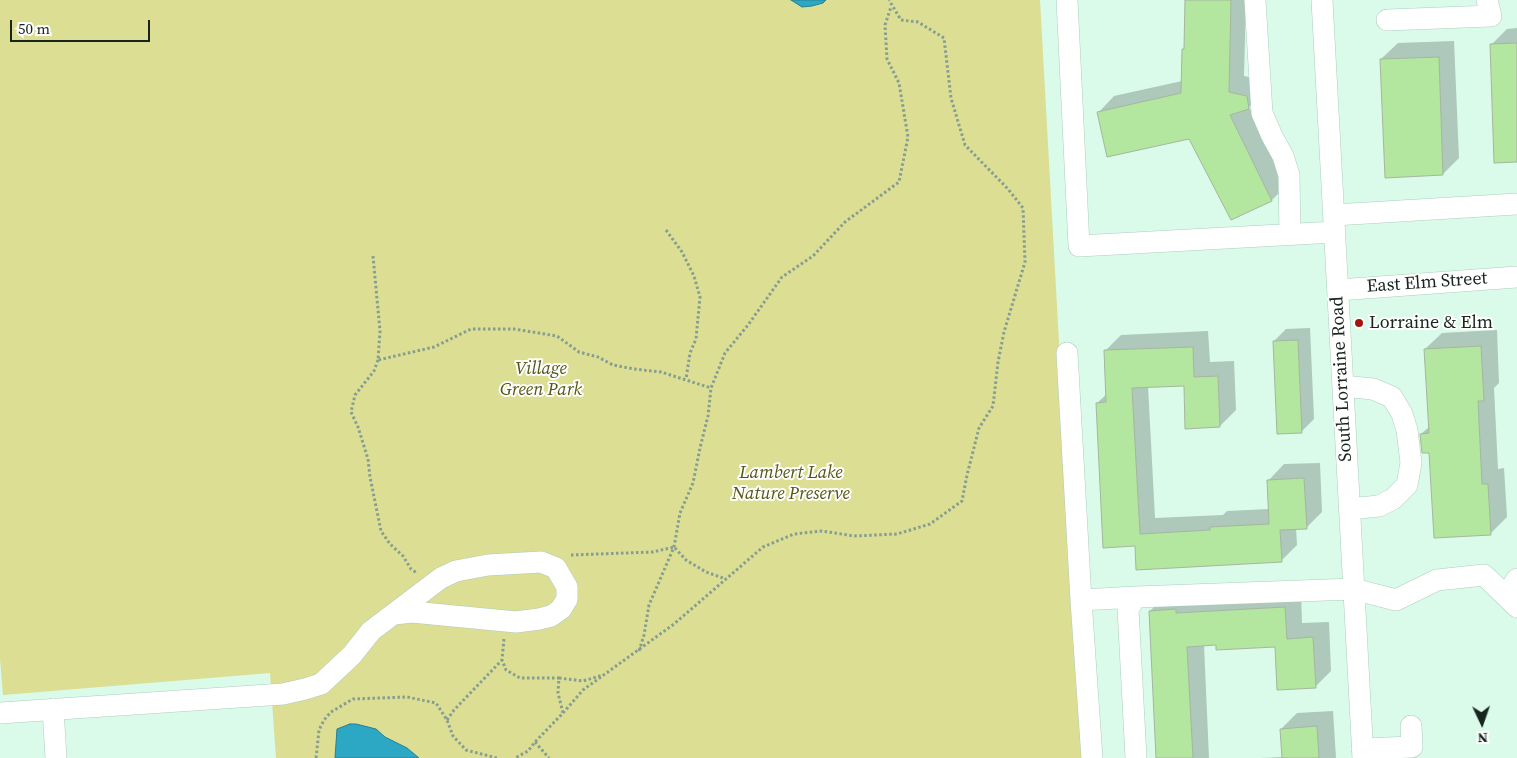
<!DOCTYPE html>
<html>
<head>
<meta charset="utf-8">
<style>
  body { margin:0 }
  #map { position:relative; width:1517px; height:758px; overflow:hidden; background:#dafaea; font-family:"Source Serif 4",serif }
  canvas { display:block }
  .north { position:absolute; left:1457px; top:698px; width:50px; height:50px; -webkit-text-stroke:4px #fefefe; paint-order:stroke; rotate:177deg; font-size:14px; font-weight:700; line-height:20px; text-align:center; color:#18241e }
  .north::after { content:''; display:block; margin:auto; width:18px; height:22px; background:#18241e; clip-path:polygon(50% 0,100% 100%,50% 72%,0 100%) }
  .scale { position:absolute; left:10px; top:20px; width:140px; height:22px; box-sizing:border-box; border:2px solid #18241e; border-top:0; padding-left:6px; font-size:15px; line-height:18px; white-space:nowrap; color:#18241e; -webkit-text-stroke:4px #fefefe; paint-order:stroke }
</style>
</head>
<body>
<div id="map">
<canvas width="1517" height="758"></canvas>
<div class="north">N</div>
<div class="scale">50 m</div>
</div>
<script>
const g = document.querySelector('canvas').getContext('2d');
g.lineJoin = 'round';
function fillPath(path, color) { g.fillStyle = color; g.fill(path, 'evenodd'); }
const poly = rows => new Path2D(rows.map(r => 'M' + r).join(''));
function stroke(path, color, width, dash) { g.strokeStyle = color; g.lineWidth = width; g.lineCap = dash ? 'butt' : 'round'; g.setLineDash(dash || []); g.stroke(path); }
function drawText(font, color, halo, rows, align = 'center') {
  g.font = font + ' "Source Serif 4",serif'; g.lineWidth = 4; g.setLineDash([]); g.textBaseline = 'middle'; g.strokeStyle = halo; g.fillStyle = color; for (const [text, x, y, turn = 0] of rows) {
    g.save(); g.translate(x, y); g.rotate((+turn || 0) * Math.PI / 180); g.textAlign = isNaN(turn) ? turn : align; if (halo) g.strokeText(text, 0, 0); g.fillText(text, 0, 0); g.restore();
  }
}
fillPath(poly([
  [0,0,1040,0,1082,758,276,758,270,673,3,695,0,659]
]), '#dbde93');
const water = poly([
  [791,0,826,0,823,3,812,6,802,7,791,0],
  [350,724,356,724,376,729,385,737,407,748,419,758,335,758,337,729,350,724]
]);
fillPath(water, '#2ca7c4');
stroke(water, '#268092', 1);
fillPath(poly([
  [1187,0,1246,0,1244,76,1263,80,1265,92,1249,107,1288,184,1272,200,1231,219,1190,137,1098,113,1114,96,1182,81,1183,49,1186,47],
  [1517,28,1517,161,1491,45,1507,29],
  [1454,41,1459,158,1443,174,1381,59,1398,43],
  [1310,328,1314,419,1301,432,1274,341,1286,329],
  [1497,330,1499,383,1494,388,1498,469,1504,468,1507,517,1490,534,1430,451,1421,434,1430,426,1425,349,1442,333],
  [1208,331,1210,362,1234,361,1236,410,1220,426,1185,385,1148,386,1155,518,1223,515,1227,511,1269,509,1268,481,1284,464,1320,463,1322,512,1306,528,1296,528,1297,545,1281,561,1136,545,1097,403,1107,394,1105,351,1121,335],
  [1301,592,1302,623,1329,622,1331,671,1315,687,1276,645,1204,645,1209,758,1158,758,1150,611,1166,595],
  [1333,711,1336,758,1260,758,1283,757,1281,729,1297,713]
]), '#0003');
const building = poly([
  [1185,0,1231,0,1229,92,1247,96,1249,109,1230,115,1272,201,1231,220,1189,139,1107,157,1097,112,1181,93,1182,49,1184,49,1185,0],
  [1517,43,1517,162,1494,163,1490,44,1517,43],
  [1439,57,1443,175,1385,178,1380,59,1439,57],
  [1298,340,1302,433,1277,434,1273,341,1298,340],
  [1481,346,1484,401,1478,401,1482,484,1488,484,1491,535,1434,538,1429,453,1422,453,1420,434,1429,433,1424,349,1481,346],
  [1193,347,1194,377,1218,376,1220,427,1185,429,1184,386,1132,388,1140,534,1210,530,1210,527,1269,524,1267,480,1304,478,1307,529,1280,530,1282,562,1136,570,1135,546,1103,548,1096,403,1106,402,1104,350,1193,347],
  [1285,607,1287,639,1313,637,1316,688,1277,690,1275,647,1216,650,1216,645,1187,647,1193,758,1156,758,1149,611,1176,609,1176,613,1285,607],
  [1317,726,1319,758,1282,758,1280,729,1317,726]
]);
fillPath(building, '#b3e69e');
stroke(building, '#a5b69e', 1);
const minor = poly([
  [1067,0,1079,246,1335,232],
  [1255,0,1262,113,1272,136,1283,156,1289,175,1290,234],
  [1322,0,1363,758],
  [1387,20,1491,16,1487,0],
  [1334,215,1517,204],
  [1338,290,1517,277],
  [1067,353,1081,600,1136,597],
  [1343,386,1373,389,1392,397,1402,414,1407,430,1411,463,1407,485,1393,499,1379,506,1349,509],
  [1506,596,1517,579],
  [1081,600,1092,758],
  [53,709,56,758],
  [0,713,283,694,305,689,321,684,352,655,371,631,441,578,456,571,488,565,541,562,556,568,567,587,567,599,561,609,551,616,539,619,516,622,412,612,394,614],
  [1362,749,1412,747,1411,726],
  [1136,758,1128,609,1136,597,1353,589,1396,600,1437,580,1484,575,1517,607]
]);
stroke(minor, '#aecdbe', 22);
stroke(poly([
  [666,230,682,252,694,276,700,297,696,339,690,353,686,379],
  [373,256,380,331,378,360,434,347,471,329,514,329,557,336,579,352,598,357,613,365,634,369,661,372,711,388],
  [378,360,374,371,355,395,351,412,358,427,368,459,370,477,381,531,390,544,403,556,411,569,417,573],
  [571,555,653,552,674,547,686,560,706,572,726,579],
  [504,639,502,660,506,670,520,678,559,678,558,693,563,713,535,742,528,751,515,758],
  [639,651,644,635,649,605,674,547,680,513,693,483,700,448,708,416,711,388,725,353,748,325,782,277,813,256,845,222,899,182,908,137,899,83,887,59,885,25,891,7],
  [559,678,583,681,603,675],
  [563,713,583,690,674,624,763,547,794,534,822,531,854,536,897,534,930,524,962,501,967,475,979,428,993,406,998,362,1004,332,1025,262,1023,208,1008,189,965,145,951,98,944,38,918,22,901,20,889,0],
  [447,720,454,710,502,660],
  [535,742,549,758],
  [316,758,319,730,324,720,331,712,353,699,407,697,436,703,447,720,453,736,466,750,497,758]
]), '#869e92', 3, [2.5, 2.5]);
stroke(minor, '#fff', 21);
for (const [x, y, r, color] of [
  [1359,323,5,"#a6120d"]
]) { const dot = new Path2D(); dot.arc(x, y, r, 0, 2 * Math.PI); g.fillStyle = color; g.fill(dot); stroke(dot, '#fefefe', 2); }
drawText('18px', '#18241e', '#fefefe', [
  ["East Elm Street",1427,283,-4],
  ["South Lorraine Road",1342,379,-93]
]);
drawText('18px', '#18241e', '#fefefe', [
  ["Lorraine & Elm",1369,323]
], 'left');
drawText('italic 18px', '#555515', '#fefefe', [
  ["Village",541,369],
  ["Green Park",541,390],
  ["Lambert Lake",791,473],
  ["Nature Preserve",791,494]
]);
</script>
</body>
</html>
